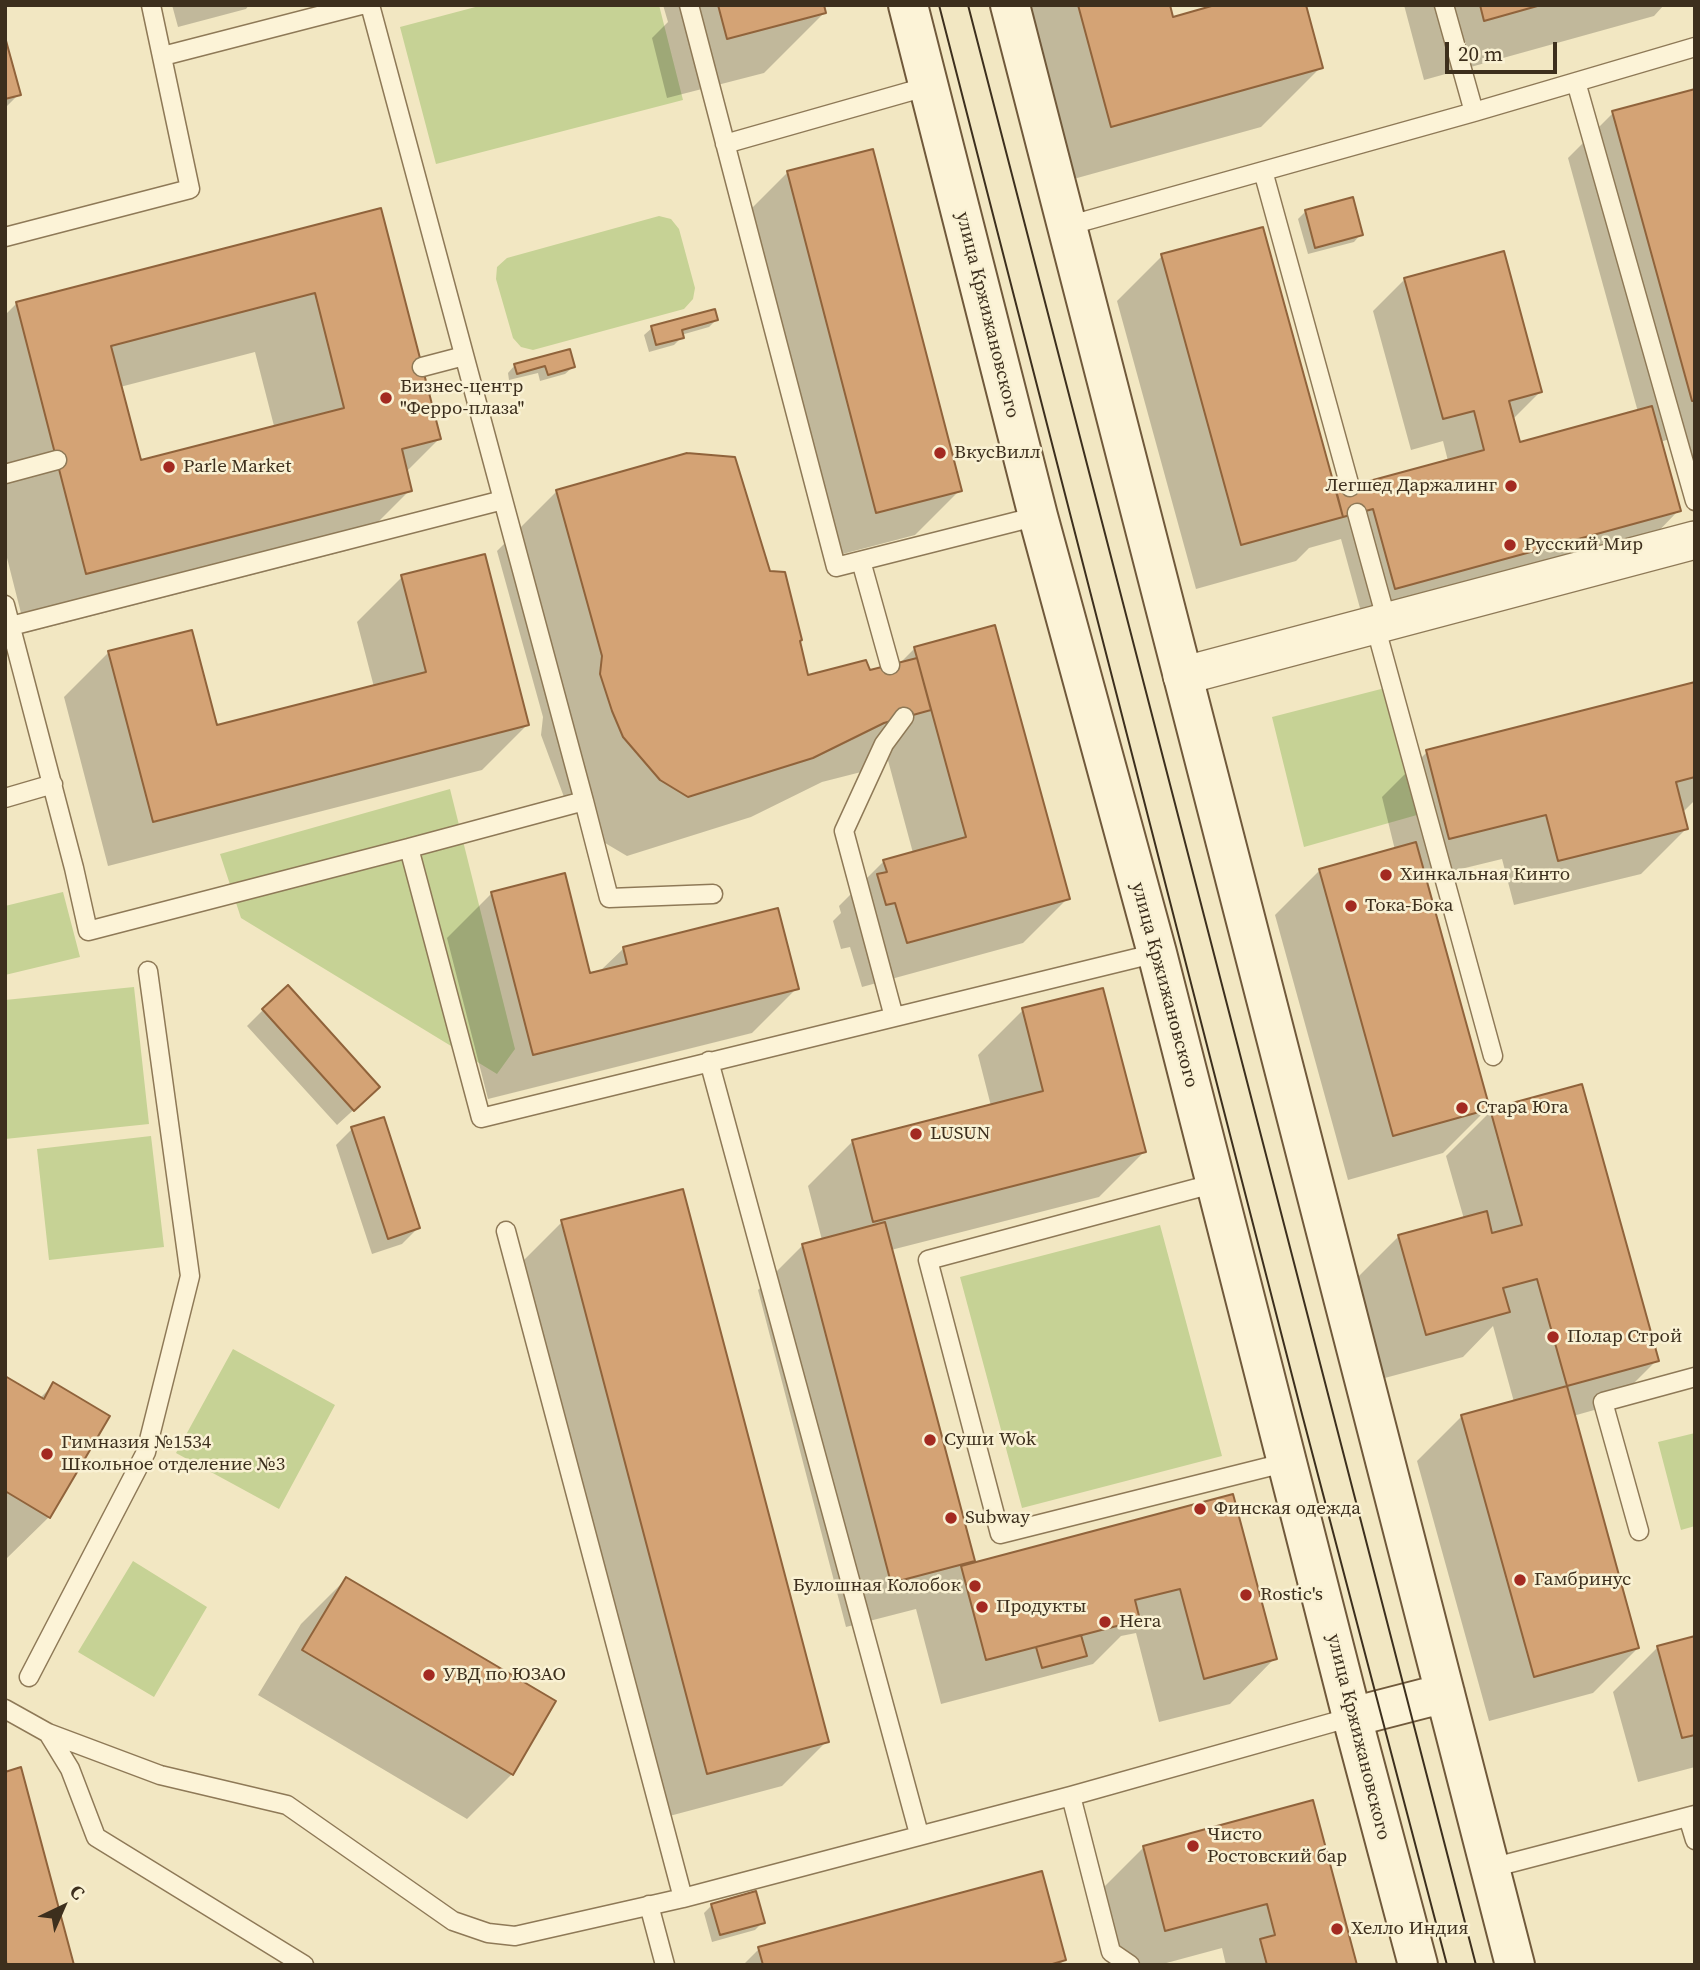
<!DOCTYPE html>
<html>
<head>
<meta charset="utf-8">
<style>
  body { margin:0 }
  #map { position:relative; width:1700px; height:1970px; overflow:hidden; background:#f2e7c2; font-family:"Source Serif 4",serif }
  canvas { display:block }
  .frame { position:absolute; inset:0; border:7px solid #3d2f1d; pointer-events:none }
  .north { position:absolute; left:28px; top:1872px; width:70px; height:70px; -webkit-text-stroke:5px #f9f1d3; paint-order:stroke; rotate:44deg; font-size:19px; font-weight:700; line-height:28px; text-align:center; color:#3d2f1d }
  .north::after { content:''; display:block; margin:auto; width:24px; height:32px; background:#3d2f1d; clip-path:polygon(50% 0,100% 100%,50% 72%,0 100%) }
  .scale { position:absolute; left:1445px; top:42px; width:112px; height:32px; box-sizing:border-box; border:4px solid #3d2f1d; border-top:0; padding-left:9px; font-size:21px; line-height:24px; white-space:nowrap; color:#3d2f1d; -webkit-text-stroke:5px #f9f1d3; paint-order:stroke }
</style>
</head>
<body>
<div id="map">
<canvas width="1700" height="1970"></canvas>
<div class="frame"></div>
<div class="north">С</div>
<div class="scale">20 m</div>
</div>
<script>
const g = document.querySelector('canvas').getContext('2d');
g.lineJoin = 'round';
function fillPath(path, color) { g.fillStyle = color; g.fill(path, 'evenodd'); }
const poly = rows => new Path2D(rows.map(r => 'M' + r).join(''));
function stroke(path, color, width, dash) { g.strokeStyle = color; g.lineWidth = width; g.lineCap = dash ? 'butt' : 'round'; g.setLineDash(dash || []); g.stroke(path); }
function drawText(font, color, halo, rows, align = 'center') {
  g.font = font + ' "Source Serif 4",serif'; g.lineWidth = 5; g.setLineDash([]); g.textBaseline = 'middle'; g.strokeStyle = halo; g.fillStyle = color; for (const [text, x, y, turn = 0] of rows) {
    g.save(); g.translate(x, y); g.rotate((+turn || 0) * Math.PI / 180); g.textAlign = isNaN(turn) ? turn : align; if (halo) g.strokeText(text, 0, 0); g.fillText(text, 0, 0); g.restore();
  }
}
fillPath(poly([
  [483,5,659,5,683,100,436,164,400,27],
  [659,216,671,219,679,229,695,288,693,299,684,309,533,350,521,347,513,338,496,279,497,267,507,258],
  [1385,688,1417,815,1304,847,1272,717],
  [450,789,515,1049,497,1074,241,918,220,854],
  [63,892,80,957,5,975,5,906],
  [134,987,149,1124,5,1139,5,1000],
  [151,1136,164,1247,49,1260,37,1149],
  [1160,1225,1222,1456,1022,1508,960,1277],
  [233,1349,335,1405,279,1509,176,1453],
  [1695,1433,1695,1526,1681,1530,1658,1442],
  [133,1561,207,1607,154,1697,78,1652]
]), '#c6d295');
fillPath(poly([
  [172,5,249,5,246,9,178,27],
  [663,5,822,5,824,13,764,73,667,98,652,38,668,22],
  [1001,5,1168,5,1172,19,1321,67,1261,127,1052,185],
  [1404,5,1664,5,1654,16,1424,80],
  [5,44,19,94,5,108],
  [1695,91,1695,503,1670,439,1660,442,1679,510,1648,542,1363,619,1341,539,1309,548,1296,561,1196,589,1117,301,1162,256,1335,494,1448,461,1443,441,1411,450,1373,311,1405,279,1540,392,1512,420,1519,444,1638,412,1568,158,1613,113],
  [788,172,960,490,915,535,831,557,743,217],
  [380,210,439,439,406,472,410,490,350,550,26,633,5,550,5,315,17,303],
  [255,352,274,426,140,462,120,387],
  [1306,211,1361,234,1354,242,1308,254,1298,219],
  [716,320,709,327,681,335,682,337,674,345,649,352,644,335,652,328],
  [569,351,573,367,565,374,540,381,538,373,509,380,508,373,515,365],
  [557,491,769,573,798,642,807,677,869,672,899,664,914,649,1068,898,1023,943,862,987,850,947,841,949,833,921,841,913,839,906,884,861,913,853,886,753,869,770,822,782,751,817,627,856,600,840,564,797,541,735,543,717,497,551],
  [402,577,527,725,482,770,108,866,64,697,109,652,215,727,374,687,357,622],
  [1695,683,1695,800,1682,813,1686,829,1641,874,1514,905,1502,859,1424,878,1488,1108,1443,1153,1348,1180,1275,915,1320,870,1395,850,1382,797,1427,752],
  [492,893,589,975,599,972,624,948,797,988,752,1033,488,1099,447,938],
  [263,1010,361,1103,337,1125,247,1026],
  [1023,1010,1144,1152,1099,1197,891,1250,974,1565,1232,1497,1275,1658,1230,1704,1159,1722,1136,1633,1121,1636,1093,1664,941,1704,916,1609,846,1627,758,1290,803,1245,822,1240,808,1186,853,1141,991,1106,978,1055],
  [1491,1111,1657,1360,1612,1405,1573,1416,1638,1648,1593,1693,1489,1721,1417,1461,1462,1416,1514,1402,1493,1326,1463,1357,1381,1379,1354,1281,1399,1236,1464,1219,1446,1156],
  [352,1129,418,1228,402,1244,372,1254,336,1145],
  [562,1222,827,1741,782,1786,662,1818,517,1267],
  [5,1378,40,1398,54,1384,49,1517,5,1560],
  [346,1579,512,1774,467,1819,258,1695,301,1624],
  [1695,1638,1695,1767,1638,1782,1613,1692,1658,1647],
  [1312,1803,1355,1965,1226,1965,1222,1948,1159,1965,1118,1965,1099,1892,1144,1847],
  [712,1905,763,1922,755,1930,712,1942,704,1913],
  [759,1949,1064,1960,1059,1965,743,1965]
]), '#0003');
const building = poly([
  [718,5,824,5,826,13,727,39,718,5],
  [1078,5,1170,5,1173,17,1215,5,1306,5,1323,68,1111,127,1078,5],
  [1480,5,1541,5,1484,21,1480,5],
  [5,37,21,95,5,99,5,37],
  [1695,89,1695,401,1692,401,1612,111,1695,89],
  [873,149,962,491,876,513,787,171,873,149],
  [1353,197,1363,235,1315,248,1305,210,1353,197],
  [381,208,441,439,402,449,412,491,86,574,16,302,381,208],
  [315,293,344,408,141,460,111,346,315,293],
  [1263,227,1343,517,1241,545,1161,254,1263,227],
  [1504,251,1542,392,1509,401,1520,442,1652,406,1681,511,1395,589,1373,509,1343,517,1336,490,1484,450,1474,411,1443,419,1404,278,1504,251],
  [715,309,718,320,682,330,684,338,656,345,651,326,715,309],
  [570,349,575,367,548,375,545,366,517,374,514,364,570,349],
  [687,453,735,457,770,571,785,572,802,640,800,641,808,675,866,660,870,670,917,658,931,710,884,723,813,758,688,797,660,780,623,737,612,711,600,674,602,656,556,490,687,453],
  [485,554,529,725,153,822,108,651,192,630,217,725,426,672,401,575,485,554],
  [995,625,1070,899,907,943,895,903,886,905,877,874,887,872,883,860,966,837,914,647,995,625],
  [1695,682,1695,777,1676,782,1688,829,1558,861,1546,815,1449,839,1426,750,1695,682],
  [1416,842,1490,1109,1393,1136,1319,869,1416,842],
  [565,873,590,973,627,964,623,947,778,908,799,989,533,1055,491,892,565,873],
  [288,985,380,1087,354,1111,262,1009,288,985],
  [1103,988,1146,1152,873,1222,852,1140,1043,1091,1022,1008,1103,988],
  [1582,1084,1659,1361,1567,1386,1537,1279,1503,1288,1510,1312,1426,1335,1398,1235,1487,1211,1492,1233,1522,1225,1490,1109,1582,1084],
  [384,1117,420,1228,388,1239,351,1127,384,1117],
  [683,1189,829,1742,707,1774,561,1220,683,1189],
  [885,1222,975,1561,891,1583,802,1244,885,1222],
  [5,1376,44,1399,53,1382,110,1416,50,1518,5,1491,5,1376],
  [1567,1386,1639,1648,1534,1677,1461,1415,1567,1386],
  [1233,1494,1277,1659,1204,1679,1180,1589,1135,1600,1140,1620,986,1660,961,1566,1233,1494],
  [346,1577,556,1701,513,1775,302,1650,346,1577],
  [1081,1635,1087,1656,1042,1668,1036,1647,1081,1635],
  [1695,1636,1695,1735,1682,1738,1657,1646,1695,1636],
  [21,1767,74,1965,7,1965,5,1957,5,1772,21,1767],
  [1313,1800,1357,1965,1267,1965,1260,1939,1275,1935,1267,1904,1165,1931,1143,1846,1313,1800],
  [1042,1871,1066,1960,1049,1965,763,1965,758,1947,1042,1871],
  [756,1891,765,1923,720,1935,711,1904,756,1891]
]);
fillPath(building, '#d4a375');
stroke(building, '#90633b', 2);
const lane = poly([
  [370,5,584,801,409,848],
  [689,5,836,567,1038,516],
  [1444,5,1474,112],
  [163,56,361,5],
  [1576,82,1695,501],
  [725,144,929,86],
  [1263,171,1350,487],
  [1067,226,1474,112,1695,47],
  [5,237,190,189,151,5],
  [422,367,464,356],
  [5,474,57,460],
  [1357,513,1387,622],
  [861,561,890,665],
  [5,605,74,868,88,931,409,848,481,1118,1157,953],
  [1375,625,1493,1056],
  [11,626,503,500],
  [5,798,53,784],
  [584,801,609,898,713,894],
  [894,1017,844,831,884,744,904,717],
  [709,1061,919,1834],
  [1216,1183,928,1260,1000,1534,1288,1462],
  [506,1231,683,1898],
  [1639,1531,1603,1402,1695,1377],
  [29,1677,146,1452,190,1276,148,971],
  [5,1709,48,1733,70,1769,96,1837,304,1965],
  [48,1733,160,1775,287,1805,453,1921,488,1933,515,1936,683,1898,1071,1796,1352,1717],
  [1071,1796,1111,1952,1130,1965],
  [1688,1817,1695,1840],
  [1491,1868,1695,1815],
  [649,1905,665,1965]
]);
const street = poly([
  [1182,676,1695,540]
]);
const secondary = poly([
  [908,5,1038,516,1157,953,1352,1717,1418,1965],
  [1010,5,1515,1965],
  [1352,1717,1445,1693]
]);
stroke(lane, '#8e7957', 21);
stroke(street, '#8e7957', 40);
stroke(secondary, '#70593b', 42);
stroke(lane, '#fcf3d7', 18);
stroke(street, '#fcf3d7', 37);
stroke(secondary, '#fcf3d7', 38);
stroke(poly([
  [939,5,1303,1418,1447,1965],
  [968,5,1476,1965]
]), '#3d2f1d', 2);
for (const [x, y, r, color] of [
  [386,398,7,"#a32a21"],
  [940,453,7,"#a32a21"],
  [169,467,7,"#a32a21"],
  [1511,486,7,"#a32a21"],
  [1510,545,7,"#a32a21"],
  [1386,875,7,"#a32a21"],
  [1351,906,7,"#a32a21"],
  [1462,1108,7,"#a32a21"],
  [916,1134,7,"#a32a21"],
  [1553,1337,7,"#a32a21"],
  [930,1440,7,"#a32a21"],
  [47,1454,7,"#a32a21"],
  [1200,1509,7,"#a32a21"],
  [951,1518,7,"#a32a21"],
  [1520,1580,7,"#a32a21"],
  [975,1586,7,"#a32a21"],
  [1246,1595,7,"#a32a21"],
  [982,1607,7,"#a32a21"],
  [1105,1622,7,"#a32a21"],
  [429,1675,7,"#a32a21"],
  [1193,1846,7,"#a32a21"],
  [1337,1929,7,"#a32a21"]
]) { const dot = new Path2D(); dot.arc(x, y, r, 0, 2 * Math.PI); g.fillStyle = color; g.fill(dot); stroke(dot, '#f9f1d3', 2.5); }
drawText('19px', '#3d2f1d', '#f9f1d3', [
  ["улица Кржижановского",987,315,76],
  ["улица Кржижановского",1164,985,75],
  ["улица Кржижановского",1358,1737,76]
]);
drawText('19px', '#3d2f1d', '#f9f1d3', [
  ["Бизнес-центр",400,387],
  ["\"Ферро-плаза\"",400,409],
  ["ВкусВилл",954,453],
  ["Parle Market",183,467],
  ["Легшед Даржалинг",1497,486,"right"],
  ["Русский Мир",1524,545],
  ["Хинкальная Кинто",1400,875],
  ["Тока-Бока",1365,906],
  ["Стара Юга",1476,1108],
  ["LUSUN",930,1134],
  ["Полар Строй",1567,1337],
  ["Суши Wok",944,1440],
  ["Гимназия №1534",61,1443],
  ["Школьное отделение №3",61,1465],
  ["Финская одежда",1214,1509],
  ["Subway",965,1518],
  ["Гамбринус",1534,1580],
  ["Булошная Колобок",961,1586,"right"],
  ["Rostic's",1260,1595],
  ["Продукты",996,1607],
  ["Нега",1119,1622],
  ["УВД по ЮЗАО",443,1675],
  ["Чисто",1207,1835],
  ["Ростовский бар",1207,1857],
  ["Хелло Индия",1351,1929]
], 'left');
</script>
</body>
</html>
